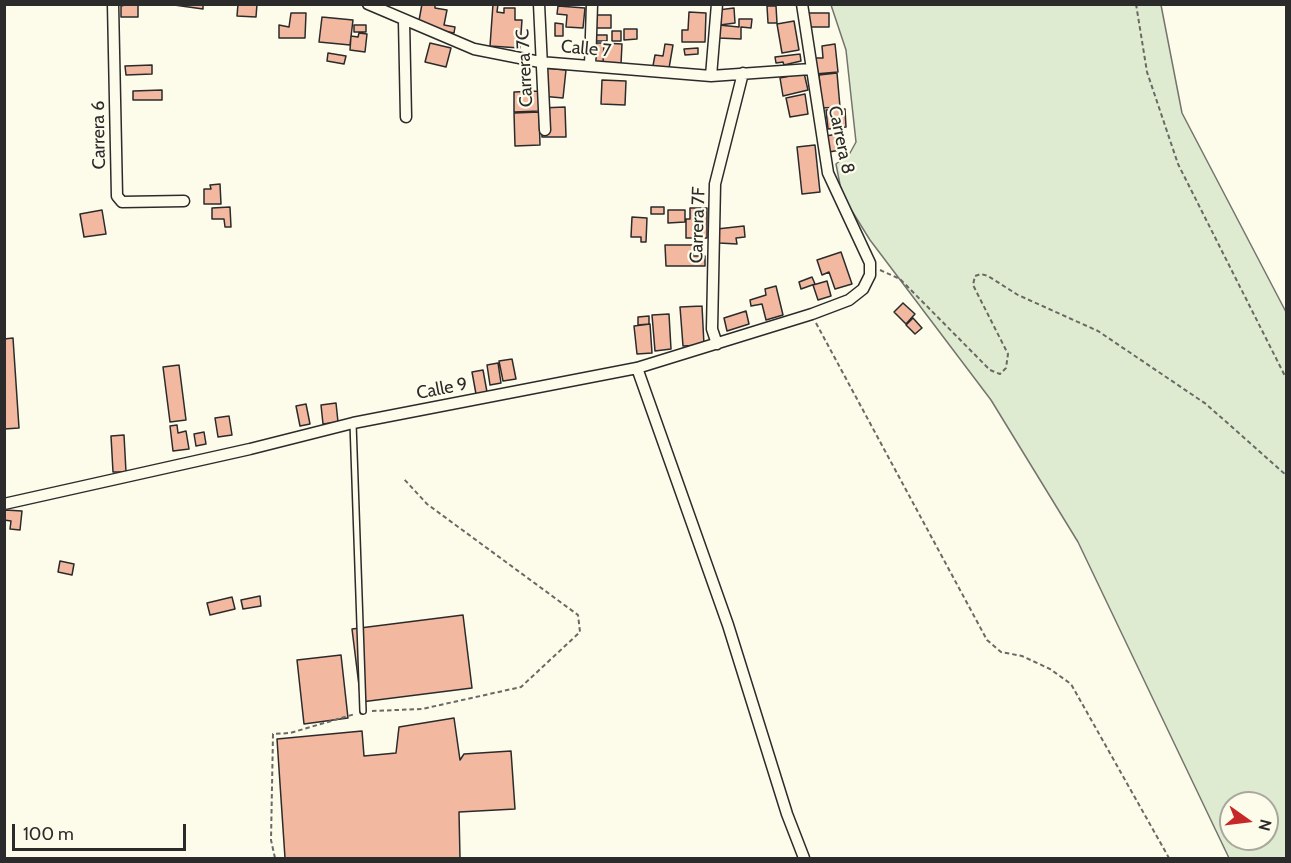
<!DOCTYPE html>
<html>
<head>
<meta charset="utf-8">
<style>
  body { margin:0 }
  #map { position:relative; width:1291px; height:863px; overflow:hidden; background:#fdfbea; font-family:Cabin,sans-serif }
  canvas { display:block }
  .frame { position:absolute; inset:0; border:6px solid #2b2b2b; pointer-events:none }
  .north { position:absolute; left:1219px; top:791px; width:60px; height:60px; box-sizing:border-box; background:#fdfbea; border:2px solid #a9a89e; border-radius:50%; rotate:104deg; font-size:16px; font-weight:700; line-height:24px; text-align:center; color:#2b2b2b }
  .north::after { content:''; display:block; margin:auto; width:21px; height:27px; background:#c62828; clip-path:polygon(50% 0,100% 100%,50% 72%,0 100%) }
  .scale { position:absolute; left:12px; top:824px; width:174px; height:27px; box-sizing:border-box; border:3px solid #2b2b2b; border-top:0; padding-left:8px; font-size:18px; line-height:21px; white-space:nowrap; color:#2b2b2b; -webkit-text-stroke:4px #fdfbea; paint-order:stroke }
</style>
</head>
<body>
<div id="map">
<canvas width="1291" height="863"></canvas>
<div class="frame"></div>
<div class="north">N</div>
<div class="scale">100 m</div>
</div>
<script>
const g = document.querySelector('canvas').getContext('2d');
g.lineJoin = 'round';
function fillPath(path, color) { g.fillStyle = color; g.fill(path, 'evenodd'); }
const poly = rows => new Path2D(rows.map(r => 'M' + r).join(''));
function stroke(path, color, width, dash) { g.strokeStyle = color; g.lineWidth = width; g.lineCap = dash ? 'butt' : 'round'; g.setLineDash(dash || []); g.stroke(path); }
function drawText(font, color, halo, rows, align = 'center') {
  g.font = font + ' Cabin,sans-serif'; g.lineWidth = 4.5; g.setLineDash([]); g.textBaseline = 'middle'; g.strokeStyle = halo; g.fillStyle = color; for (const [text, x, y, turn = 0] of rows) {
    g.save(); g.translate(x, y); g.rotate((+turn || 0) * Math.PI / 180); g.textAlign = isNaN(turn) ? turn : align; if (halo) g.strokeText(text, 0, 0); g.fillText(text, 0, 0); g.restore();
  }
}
const green = poly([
  [831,5,1161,5,1182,113,1286,312,1286,858,1229,858,1078,542,991,400,870,240,842,195,836,164,850,153,856,142,846,50,831,5],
  [1231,803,1267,803,1267,839,1231,839,1231,803]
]);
fillPath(green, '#deebd1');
stroke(green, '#74746e', 1.5);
const building = poly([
  [129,4,138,4,138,17,121,17,121,6,129,4],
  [167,4,203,4,203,9,167,4],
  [238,4,257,4,256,17,237,16,238,4],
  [422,4,435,4,435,8,447,10,444,25,455,27,454,33,418,26,422,4],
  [493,4,498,4,497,12,504,13,504,8,515,8,515,20,522,20,520,48,490,46,493,4],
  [558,6,585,8,583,28,566,27,567,15,557,14,558,6],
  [767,6,776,6,777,23,768,23,767,6],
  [734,8,735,23,720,25,718,10,734,8],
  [689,12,706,13,705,42,682,42,682,30,688,30,689,12],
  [291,13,306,13,305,38,279,38,279,25,289,27,291,13],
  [808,13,829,13,829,27,808,27,808,13],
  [593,15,611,15,611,28,593,28,593,15],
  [322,17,353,20,350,45,319,42,322,17],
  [739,19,752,19,751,28,741,27,741,39,718,38,719,25,739,27,739,19],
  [794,21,799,50,782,53,777,24,794,21],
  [555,23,563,24,563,36,555,36,555,23],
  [354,25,366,25,366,32,354,32,354,25],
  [624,29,637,29,637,39,624,40,624,29],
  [612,31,621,31,621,41,612,41,612,31],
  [359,33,367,34,365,52,350,50,351,36,358,37,359,33],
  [590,35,607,35,607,41,590,41,590,35],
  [430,43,451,48,446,67,425,62,430,43],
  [590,43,604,43,603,63,589,63,590,43],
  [604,43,622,44,621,64,603,63,604,43],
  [665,44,673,45,668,74,652,71,655,55,663,56,665,44],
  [835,44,838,72,815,74,814,58,823,58,822,46,835,44],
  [698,48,698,54,685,55,684,49,698,48],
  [328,53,346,56,344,64,327,61,328,53],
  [800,54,801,61,784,65,783,62,776,63,775,57,800,54],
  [152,65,152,74,126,75,125,66,152,65],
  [544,68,566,70,563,98,541,96,544,68],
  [804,73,808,90,783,96,780,78,804,73],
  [837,73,840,107,822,108,819,75,837,73],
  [602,80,626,81,625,105,601,104,602,80],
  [162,90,162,100,133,100,133,91,162,90],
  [539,91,540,111,514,112,514,92,539,91],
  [805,94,808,114,790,117,786,98,805,94],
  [565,107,566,137,542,137,541,108,565,107],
  [845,109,846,127,828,129,826,110,845,109],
  [539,112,540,145,515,146,514,113,539,112],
  [843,133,846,149,829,152,826,136,843,133],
  [815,145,820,192,802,194,797,147,815,145],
  [220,184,221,204,204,204,204,189,211,189,210,185,220,184],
  [230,207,231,227,225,227,224,219,212,219,212,208,230,207],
  [651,207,664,207,664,214,651,214,651,207],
  [690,208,707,208,707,238,686,238,686,219,690,219,690,208],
  [102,210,106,234,84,237,80,214,102,210],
  [668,210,685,210,685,222,668,223,668,210],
  [632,217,647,218,646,242,641,242,641,237,631,237,632,217],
  [744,226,745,237,736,238,737,244,719,243,717,229,744,226],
  [665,245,693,245,693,256,705,256,705,266,666,266,665,245],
  [841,252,852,284,835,289,829,272,822,275,817,260,841,252],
  [812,277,815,284,801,289,799,282,812,277],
  [827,281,831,296,818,300,813,285,827,281],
  [776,286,783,315,766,320,762,304,751,306,750,300,766,295,765,289,776,286],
  [903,303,915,314,906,324,894,312,903,303],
  [702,306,704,345,683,346,680,307,702,306],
  [746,311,749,324,727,331,724,318,746,311],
  [669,314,671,349,655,351,652,315,669,314],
  [649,316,649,324,638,325,638,317,649,316],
  [913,318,922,328,915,334,906,325,913,318],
  [650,324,652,353,637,354,634,326,650,324],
  [13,338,19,428,4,429,4,339,13,338],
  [512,359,516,379,503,381,499,361,512,359],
  [498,363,501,383,490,385,487,365,498,363],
  [179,365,186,420,170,422,163,367,179,365],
  [483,370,487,392,476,394,472,372,483,370],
  [336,403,338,422,323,424,321,405,336,403],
  [306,404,310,424,300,426,296,406,306,404],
  [229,416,232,435,218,437,215,418,229,416],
  [177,425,178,433,186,431,189,449,173,451,170,426,177,425],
  [204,432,206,444,196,446,194,434,204,432],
  [124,435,126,472,113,472,111,436,124,435],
  [5,510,22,511,20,530,10,529,11,521,4,520,5,510],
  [60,561,74,564,72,575,58,572,60,561],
  [260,596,261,606,243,609,241,600,260,596],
  [232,597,235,609,210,615,207,603,232,597],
  [463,615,472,688,361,702,352,629,463,615],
  [341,655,348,718,304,724,297,660,341,655],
  [454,718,460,760,464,754,511,751,515,809,459,812,460,858,285,858,277,739,362,731,364,756,396,753,399,727,454,718]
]);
fillPath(building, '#f2b8a0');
stroke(building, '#2b2b2b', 1.5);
const lane = poly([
  [353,423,363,711]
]);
const street = poly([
  [113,4,117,196,122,202,184,201],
  [368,4,474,49,540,62,711,76,811,69],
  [539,4,545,130],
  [404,21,406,117],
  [590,66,592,4],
  [711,76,717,4],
  [717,344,712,329,715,184,743,73],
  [637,368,728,625,787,814,804,858],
  [4,504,250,449,353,423,637,368,812,314,849,300,863,289,870,275,870,263,828,173,802,4]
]);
stroke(lane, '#2b2b2b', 8);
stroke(street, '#2b2b2b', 13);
stroke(poly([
  [1136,4,1147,72,1178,164,1286,378],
  [880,270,900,279,990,370,1000,374,1006,368,1008,354,973,285,975,276,981,274,988,276,1018,295,1098,331,1206,404,1286,475],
  [816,323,987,640,1001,652,1022,656,1050,669,1071,684,1169,858],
  [372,711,422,709,521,687,580,632,578,615,427,504,403,478],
  [275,858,271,840,273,734,290,733,355,714]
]), '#6a6964', 2, [4.5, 3]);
stroke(lane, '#fdfbea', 5);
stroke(street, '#fdfbea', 10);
drawText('18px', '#2b2b2b', '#fdfbea', [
  ["Calle 7",586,49,5],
  ["Carrera 7C",525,68,-93],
  ["Carrera 6",99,135,-91],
  ["Carrera 8",841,140,78],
  ["Carrera 7F",698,225,-88],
  ["Calle 9",442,389,-11]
]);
</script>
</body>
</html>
